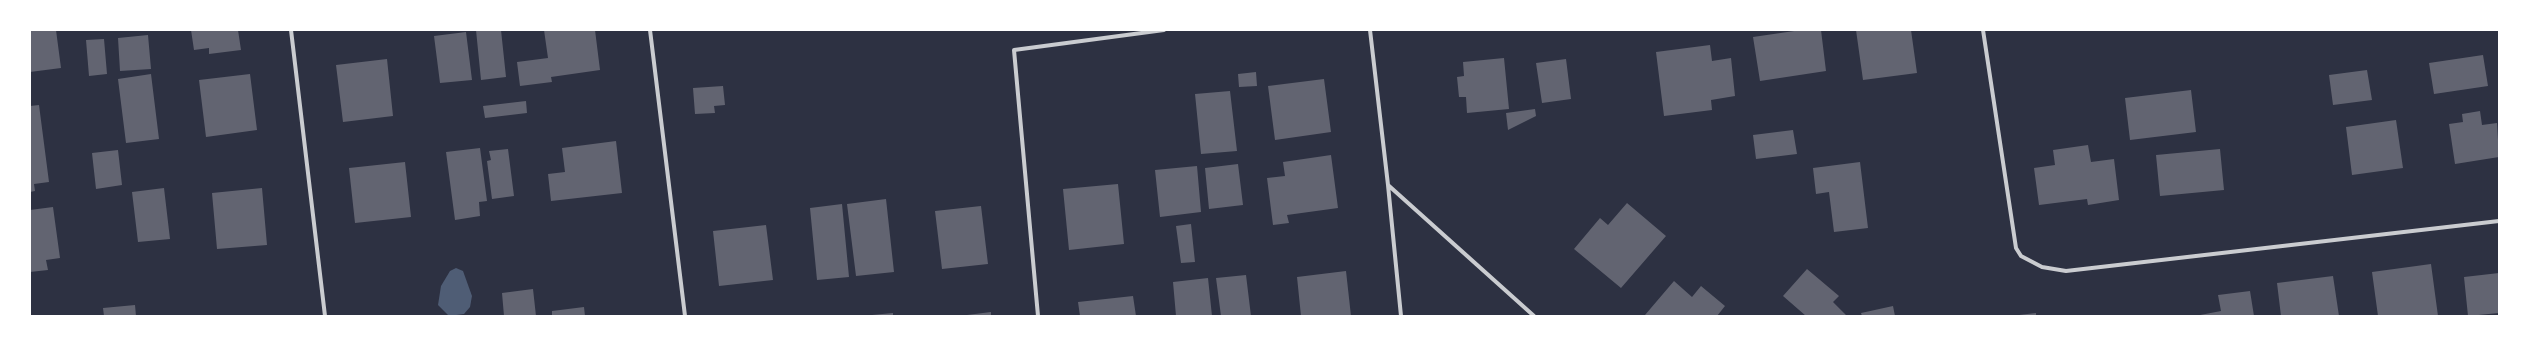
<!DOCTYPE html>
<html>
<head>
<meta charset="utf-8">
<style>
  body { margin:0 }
  #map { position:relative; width:2529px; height:346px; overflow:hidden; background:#2d3142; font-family:"Roboto Condensed",sans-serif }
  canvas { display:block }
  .frame { position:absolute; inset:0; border:31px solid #fff; pointer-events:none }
</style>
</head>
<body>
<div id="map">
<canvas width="2529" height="346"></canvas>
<div class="frame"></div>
</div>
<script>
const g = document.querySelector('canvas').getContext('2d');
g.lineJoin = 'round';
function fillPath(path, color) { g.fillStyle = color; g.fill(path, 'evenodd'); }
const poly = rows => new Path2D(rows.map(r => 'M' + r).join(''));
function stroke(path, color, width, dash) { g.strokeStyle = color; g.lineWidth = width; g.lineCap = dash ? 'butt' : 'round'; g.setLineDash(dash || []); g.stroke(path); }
fillPath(poly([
  [456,268,463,271,472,296,470,307,464,314,449,316,438,305,441,286,450,271]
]), '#4f5d75');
fillPath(poly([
  [30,30,56,30,61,68,30,72],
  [191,30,238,30,241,50,209,54,209,48,194,50],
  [476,30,501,30,506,77,481,80],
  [544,30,595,30,600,70,551,77,552,82,520,86,517,62,548,58],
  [1801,30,1821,30,1826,71,1760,81,1753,37],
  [1856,30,1911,30,1917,73,1863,80],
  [466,32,472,80,440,83,434,36],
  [148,35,151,69,120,71,118,38],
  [104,39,107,74,89,76,86,40],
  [1710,45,1712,61,1731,58,1735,96,1711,100,1712,110,1664,116,1656,52],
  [2483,55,2488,86,2434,94,2429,63],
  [1504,58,1509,109,1467,113,1466,97,1459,97,1457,77,1464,76,1463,62],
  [387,59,393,116,343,122,336,65],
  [1566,59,1571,99,1542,103,1536,63],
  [2367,70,2372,100,2333,105,2329,75],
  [1256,72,1257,86,1239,87,1238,74],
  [151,74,159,139,126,143,118,79],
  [250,74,257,130,206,137,199,80],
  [1324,79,1331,132,1275,140,1268,86],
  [723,86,725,105,714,106,715,113,695,114,693,88],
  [2191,90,2196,132,2130,140,2125,98],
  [1230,91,1237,151,1201,154,1195,94],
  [526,101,527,113,485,118,483,106],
  [39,105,49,182,34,184,35,191,30,192,30,106],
  [1535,109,1536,116,1508,130,1506,113],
  [2480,111,2482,125,2497,123,2499,157,2455,164,2449,124,2463,122,2462,114],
  [2396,120,2403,168,2352,175,2346,127],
  [1793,130,1797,154,1756,159,1753,135],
  [616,141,622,193,551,201,548,174,565,172,562,148],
  [2088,145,2091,162,2114,159,2119,200,2088,205,2087,199,2039,205,2034,168,2055,165,2053,150],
  [480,148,487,201,479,202,480,216,455,220,446,152],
  [508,149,514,196,492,199,487,161,491,160,489,151],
  [2220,149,2224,190,2160,196,2156,155],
  [118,150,122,185,96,189,92,153],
  [1331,155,1338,208,1287,215,1289,223,1273,225,1267,178,1285,176,1283,162],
  [405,162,411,217,355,223,349,168],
  [1860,162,1868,228,1834,232,1829,192,1816,194,1813,168],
  [1238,164,1243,205,1209,209,1205,168],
  [1197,166,1201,212,1160,217,1155,170],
  [1118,184,1124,244,1069,250,1063,189],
  [164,188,170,239,138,242,132,192],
  [262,188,267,245,217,249,212,193],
  [886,199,894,272,856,276,847,204],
  [1627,203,1666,236,1621,288,1574,249,1600,218,1608,225],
  [842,204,849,277,817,280,810,208],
  [981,206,988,264,942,269,935,211],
  [53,207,60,258,46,260,48,270,30,272,30,210],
  [1191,224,1195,262,1181,263,1176,226],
  [766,225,773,280,719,286,713,231],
  [2431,264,2438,316,2378,316,2372,272],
  [1807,269,1839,296,1833,302,1847,316,1806,316,1783,296],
  [1346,271,1351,316,1301,316,1297,277],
  [2499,273,2499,313,2468,316,2464,277],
  [1246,275,1251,316,1221,316,1216,278],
  [2333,276,2339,316,2281,316,2277,283],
  [1208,278,1212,316,1176,316,1173,282],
  [1674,281,1692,297,1701,286,1725,306,1717,316,1646,316,1645,315],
  [533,289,536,316,504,316,502,293],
  [2250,291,2254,316,2195,316,2221,311,2218,295],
  [1133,296,1136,316,1080,316,1078,302],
  [135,305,136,316,104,316,103,308],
  [1893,306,1895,316,1862,316,1861,313],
  [584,307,585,316,552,316,552,311],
  [991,312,991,316,967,316,967,315],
  [893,313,893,316,872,316,872,315],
  [2036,313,2036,316,2020,316,2019,315]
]), '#626471');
stroke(poly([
  [291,30,325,316],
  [650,30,685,316],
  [1370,30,1388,185,1534,316],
  [1983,30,2016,248,2021,256,2042,267,2066,271,2499,221],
  [1388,185,1401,316],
  [1038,316,1014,50,1164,30]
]), '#caccd0', 4);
</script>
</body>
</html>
